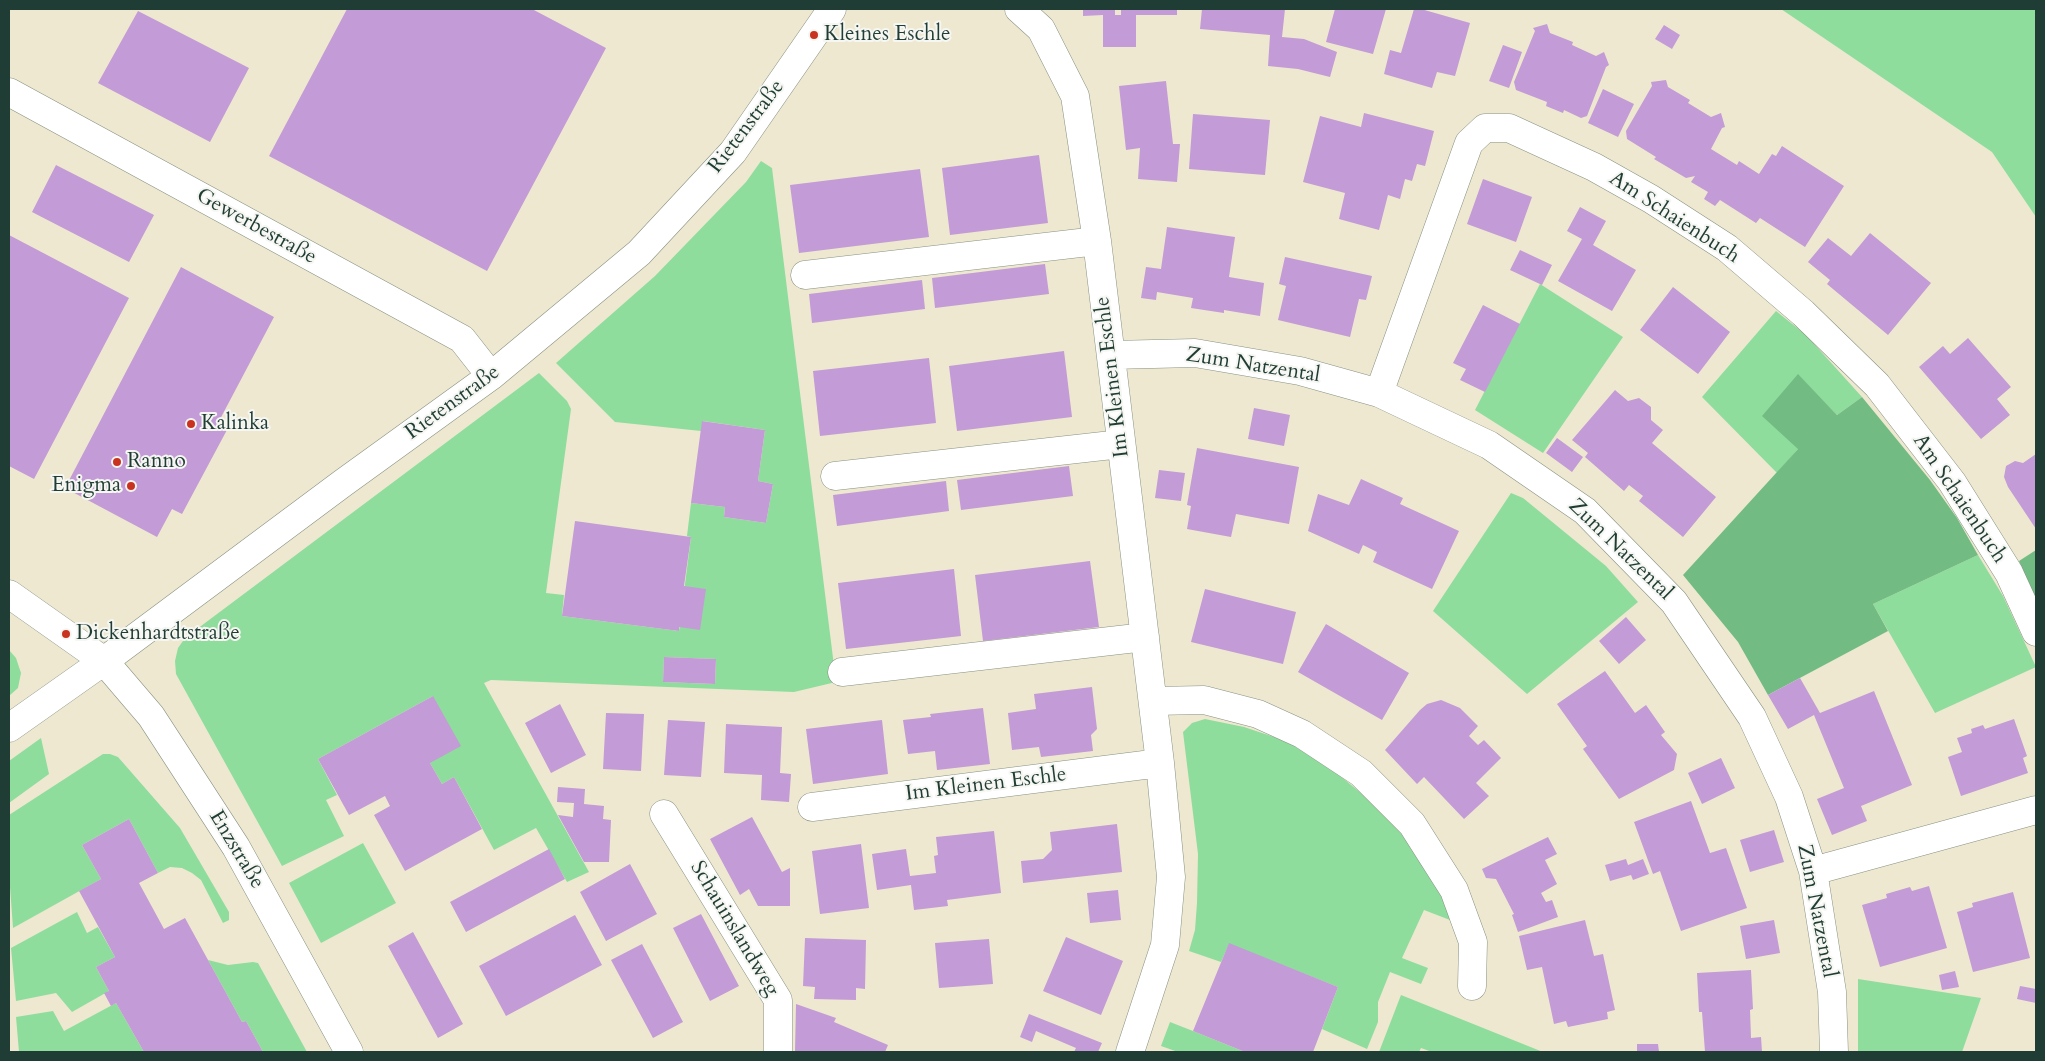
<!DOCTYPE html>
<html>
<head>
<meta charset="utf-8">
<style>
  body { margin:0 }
  #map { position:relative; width:2045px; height:1061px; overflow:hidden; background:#eee8d0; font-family:Cardo,serif }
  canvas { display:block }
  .frame { position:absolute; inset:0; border:10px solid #1f3d34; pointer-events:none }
</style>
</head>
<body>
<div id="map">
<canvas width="2045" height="1061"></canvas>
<div class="frame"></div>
</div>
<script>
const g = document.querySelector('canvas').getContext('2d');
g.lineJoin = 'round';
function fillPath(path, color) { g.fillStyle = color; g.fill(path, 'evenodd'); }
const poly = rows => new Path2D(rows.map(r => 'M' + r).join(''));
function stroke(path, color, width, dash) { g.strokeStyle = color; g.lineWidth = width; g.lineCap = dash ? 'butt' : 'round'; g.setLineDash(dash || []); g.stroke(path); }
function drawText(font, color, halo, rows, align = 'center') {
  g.font = font + ' Cardo,serif'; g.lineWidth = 4; g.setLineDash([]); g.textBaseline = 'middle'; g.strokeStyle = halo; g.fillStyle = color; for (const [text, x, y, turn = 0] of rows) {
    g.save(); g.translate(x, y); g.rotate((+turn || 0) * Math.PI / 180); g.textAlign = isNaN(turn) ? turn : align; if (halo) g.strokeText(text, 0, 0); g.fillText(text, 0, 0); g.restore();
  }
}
fillPath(poly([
  [1781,9,2036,9,2036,217,1992,152],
  [761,161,772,168,836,682,794,692,491,680,484,683,589,872,567,882,536,828,494,850,454,777,442,784,430,763,433,696,318,759,337,795,326,800,344,836,282,866,176,674,175,661,178,648,185,638,539,373,567,401,571,409,546,593,564,595,562,616,679,631,691,537,687,536,691,503,725,507,724,517,766,523,773,484,758,481,765,430,703,421,701,431,615,422,556,363,655,276,746,182],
  [664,657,716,659,715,684,663,682],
  [1540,284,1623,337,1543,453,1475,410],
  [1776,311,1806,335,1862,397,1837,415,1798,375,1798,449,1777,473,1702,397],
  [1511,493,1523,498,1606,566,1638,602,1527,694,1433,611],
  [1978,555,2003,596,2036,667,1935,713,1873,604],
  [9,650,16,658,21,673,18,688,9,696],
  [1205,719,1244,727,1286,741,1333,770,1379,808,1417,852,1447,906,1450,920,1424,910,1402,958,1428,968,1421,984,1390,972,1378,1002,1378,1022,1367,1049,1322,1029,1338,987,1229,944,1221,962,1189,951,1195,930,1197,903,1198,854,1183,732,1192,723],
  [41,738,49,774,9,803,9,761],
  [103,754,110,754,118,757,180,828,229,912,229,920,223,923,201,880,192,873,182,868,170,867,158,873,129,819,82,845,101,879,13,928,9,873,9,815],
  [363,843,396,903,321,943,289,883],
  [77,912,87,933,98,927,115,957,96,967,109,991,72,1012,56,993,16,1001,11,948],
  [208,960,228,965,253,962,258,963,307,1052,263,1052,246,1021,242,1022],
  [1858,979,1981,998,1962,1052,1858,1052],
  [1401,995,1543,1052,1432,1052,1421,1048,1419,1052,1379,1052],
  [116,1003,144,1052,19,1052,16,1017,53,1011,64,1031],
  [1170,1022,1193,1031,1245,1052,1178,1052,1161,1046]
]), '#8edd9c');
fillPath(poly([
  [1798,374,1837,415,1862,397,1930,480,1957,518,1978,555,1873,604,1888,631,1768,695,1738,642,1683,575,1798,449,1762,416],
  [2036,550,2036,601,2019,561]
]), '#72bc84');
fillPath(poly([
  [347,9,532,9,606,48,487,271,269,156],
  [1083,9,1115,9,1115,15,1121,15,1121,9,1177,9,1177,15,1136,15,1136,47,1103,47,1103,15,1083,16],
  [1202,9,1285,9,1282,37,1304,39,1337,52,1330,77,1298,69,1268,66,1270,35,1200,29],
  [1335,9,1386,9,1373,54,1326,42],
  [1414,9,1421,9,1470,23,1455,76,1437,72,1432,88,1384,74,1390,50,1401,53],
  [138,11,249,68,210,142,98,83],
  [1547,24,1550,33,1573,42,1572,45,1596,56,1604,52,1609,65,1606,67,1587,116,1581,118,1564,110,1563,113,1546,106,1547,102,1516,90,1514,82,1535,31,1533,28],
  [1664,25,1680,35,1672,49,1655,39],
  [1503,45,1522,52,1509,88,1489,81],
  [1666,80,1668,87,1690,100,1688,103,1711,117,1721,113,1725,127,1722,128,1711,149,1737,165,1739,161,1759,174,1772,154,1776,156,1782,146,1844,186,1805,247,1760,218,1756,223,1720,200,1715,206,1704,199,1708,192,1691,182,1695,176,1686,178,1654,159,1656,157,1627,139,1626,131,1652,86,1651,82],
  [1166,81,1173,144,1180,144,1177,182,1138,179,1140,148,1126,150,1119,86],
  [1603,89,1634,104,1618,137,1588,123],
  [1364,113,1434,131,1425,166,1417,164,1412,181,1405,179,1400,199,1388,195,1379,230,1339,219,1345,193,1303,182,1320,116,1361,127],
  [1193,114,1270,120,1265,175,1189,169],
  [1039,155,1048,223,950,235,942,168],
  [56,165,154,215,129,262,32,212],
  [920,169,929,237,799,253,790,185],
  [1483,179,1532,197,1516,242,1467,224],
  [1580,207,1606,221,1593,245,1636,270,1612,311,1558,281,1582,239,1567,231],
  [1167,227,1235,237,1229,277,1264,283,1260,316,1224,310,1224,313,1191,308,1193,298,1157,292,1156,300,1141,298,1146,267,1161,269],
  [1870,233,1931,283,1888,335,1827,284,1830,280,1808,262,1828,238,1851,256],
  [9,235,129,298,34,479,9,466],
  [1520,250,1552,265,1542,285,1510,270],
  [1285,257,1372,276,1366,300,1359,299,1350,337,1278,320,1286,286,1279,284],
  [1045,264,1049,294,935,308,932,278],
  [181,267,274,317,218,423,228,428,182,514,172,509,157,537,65,488],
  [922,280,925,309,812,323,809,294],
  [1673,287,1730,332,1698,374,1640,330],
  [1483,305,1520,324,1485,392,1460,380,1466,369,1453,363],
  [1968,338,2011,387,1997,399,2010,415,1981,439,1919,367,1943,346,1950,354],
  [1064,351,1072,417,957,431,949,366],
  [929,358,936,423,820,436,813,371],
  [1615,390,1628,401,1639,398,1651,407,1651,420,1663,430,1652,443,1716,497,1683,537,1639,501,1643,496,1629,485,1624,491,1585,457,1588,453,1572,440],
  [1254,408,1290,415,1284,446,1248,439],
  [702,421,765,430,758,481,773,484,766,523,724,517,725,507,691,503],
  [1557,438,1583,457,1572,472,1546,453],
  [1197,448,1299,467,1289,524,1236,514,1231,537,1187,529,1191,506,1187,505],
  [2036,454,2036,529,2008,487,2004,477,2006,466,2015,461,2023,463],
  [1069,466,1073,496,961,510,957,480],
  [1159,470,1185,473,1181,501,1155,498],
  [1361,479,1403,498,1400,504,1459,531,1432,589,1373,562,1377,552,1363,545,1359,554,1308,531,1318,494,1349,505],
  [946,481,949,511,837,526,833,495],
  [575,521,691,537,684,586,706,589,700,630,679,627,679,631,562,616],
  [1090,561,1099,627,983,641,975,575],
  [954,569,961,636,846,649,838,583],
  [1205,589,1296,612,1283,664,1191,642],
  [1626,617,1646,640,1619,664,1599,641],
  [1326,624,1409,673,1382,720,1298,672],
  [664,657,716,659,715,684,663,682],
  [1605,671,1635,713,1646,705,1665,732,1661,735,1677,754,1674,770,1619,799,1583,749,1587,746,1557,704],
  [1800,678,1820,713,1874,691,1912,785,1861,806,1867,821,1832,835,1817,799,1844,788,1814,715,1788,729,1768,695],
  [1092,687,1097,729,1091,735,1093,751,1041,757,1039,747,1012,750,1008,713,1036,709,1034,694],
  [433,696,461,746,430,763,442,784,454,777,482,829,405,871,374,815,390,806,385,796,349,815,318,759],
  [1441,700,1460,708,1478,726,1469,736,1478,745,1484,740,1501,758,1476,783,1489,796,1464,819,1424,777,1417,784,1385,750,1420,710,1427,704],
  [560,704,586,755,551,773,525,723],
  [983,708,990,764,937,770,935,751,908,754,903,720,931,717,930,714],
  [606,713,644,714,641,771,603,769],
  [2014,719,2027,756,2023,758,2028,773,1961,796,1948,757,1962,752,1957,738,1972,733,1971,729,1983,725,1985,729],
  [668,720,705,722,701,777,664,775],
  [882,720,888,774,813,784,806,729],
  [726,724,782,727,780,773,791,774,789,802,761,800,762,775,724,773],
  [1721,758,1735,788,1702,804,1688,773],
  [558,787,585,789,584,804,604,806,603,819,611,820,609,862,584,862,558,815,573,817,574,803,557,802],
  [1691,801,1710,853,1726,848,1747,908,1681,931,1660,871,1653,874,1634,822],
  [752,817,782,872,790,868,790,906,758,906,749,889,740,895,710,839],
  [129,819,158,873,139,883,164,929,185,918,242,1022,246,1021,263,1052,144,1052,116,1003,111,1006,104,993,109,991,96,967,115,957,79,891,101,879,82,845],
  [1117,824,1122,872,1023,883,1021,861,1043,859,1052,850,1050,832],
  [1774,830,1784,862,1750,872,1740,840],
  [994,831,1001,893,947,900,948,906,914,910,911,885,877,890,872,854,906,849,910,876,936,873,934,856,938,855,936,837],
  [1548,837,1557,854,1545,860,1557,884,1541,893,1546,902,1552,900,1558,917,1518,932,1512,915,1514,914,1496,879,1486,878,1482,869],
  [861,844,869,908,820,914,812,851],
  [549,849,565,879,466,932,450,902],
  [1626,859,1628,865,1643,859,1649,874,1633,880,1631,875,1610,881,1605,865],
  [630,864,657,914,606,941,580,892],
  [1929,886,1947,948,1880,967,1862,905,1887,898,1886,894,1910,887,1912,891],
  [1118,890,1121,920,1090,923,1087,893],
  [2013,892,2030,958,1973,972,1957,912,1973,907,1972,903],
  [701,914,739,986,710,1001,673,928],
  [575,915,602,965,506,1016,479,966],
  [1585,920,1594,956,1603,954,1615,1010,1607,1012,1608,1019,1568,1027,1566,1021,1554,1024,1542,967,1527,970,1519,936],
  [1774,920,1780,953,1746,959,1740,926],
  [413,932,463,1024,438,1038,388,946],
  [1066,937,1123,961,1101,1015,1043,991],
  [805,938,866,940,865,989,856,988,856,1000,814,999,815,987,803,986],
  [989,939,993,984,939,988,935,943],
  [1229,943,1338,987,1313,1052,1245,1052,1193,1031],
  [642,944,683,1022,653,1038,611,960],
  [1751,970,1753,1009,1750,1010,1751,1038,1761,1037,1762,1052,1705,1052,1702,1012,1699,1012,1697,973],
  [1955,971,1959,987,1942,990,1939,975],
  [2020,986,2036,989,2036,1003,2017,999],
  [796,1004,836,1018,834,1022,888,1045,885,1052,795,1052],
  [1029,1014,1102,1043,1098,1052,1074,1052,1076,1048,1036,1031,1032,1042,1020,1037],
  [1637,1044,1658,1044,1659,1052,1637,1052]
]), '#c39bd6');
const minor = poly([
  [1019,9,1041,29,1075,96,1097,241,1160,763,1171,877,1165,945,1130,1052],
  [9,92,462,339,491,376],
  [805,275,1097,241],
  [1111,355,1195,353,1300,371,1379,393,1489,445,1585,511,1674,602,1752,717,1789,797,1813,871,1832,992,1834,1052],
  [1379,393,1469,143,1485,128,1509,128,1594,167,1651,199,1727,248,1803,313,1877,385,1952,482,2009,573,2036,632],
  [835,476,1121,444],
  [9,594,104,661,151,716,236,847,349,1052],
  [842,672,1145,637],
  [1153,701,1204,700,1258,714,1302,734,1361,773,1412,824,1454,890,1473,942,1472,986],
  [9,728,104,661,343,483,491,376,639,253,733,152,832,9],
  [812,807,1160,763],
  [664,814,778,1000,778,1052],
  [1813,871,2036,810]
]);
stroke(minor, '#869282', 29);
stroke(minor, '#fff', 28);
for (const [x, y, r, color] of [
  [814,35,5,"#c8321e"],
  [191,424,5,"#c8321e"],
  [117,462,5,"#c8321e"],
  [131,486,5,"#c8321e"],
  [66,634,5,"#c8321e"]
]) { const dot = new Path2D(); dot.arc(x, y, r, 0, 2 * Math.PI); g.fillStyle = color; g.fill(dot); stroke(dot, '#f6f6f2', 2); }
drawText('21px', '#1f3d34', '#f6f6f2', [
  ["Kleines Eschle",824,35],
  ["Kalinka",201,424],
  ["Ranno",127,462],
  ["Enigma",121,486,"right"],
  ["Dickenhardtstraße",76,634]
], 'left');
drawText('21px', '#1f3d34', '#f6f6f2', [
  ["Rietenstraße",747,127,-53],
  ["Am Schaienbuch",1674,218,33],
  ["Gewerbestraße",256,227,29],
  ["Zum Natzental",1253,366,9],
  ["Im Kleinen Eschle",1113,377,-97],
  ["Rietenstraße",453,403,-36],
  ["Am Schaienbuch",1959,499,56],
  ["Zum Natzental",1620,550,44],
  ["Im Kleinen Eschle",986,785,-7],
  ["Enzstraße",236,850,59],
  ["Zum Natzental",1816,911,79],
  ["Schauinslandweg",734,929,59]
]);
</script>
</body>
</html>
